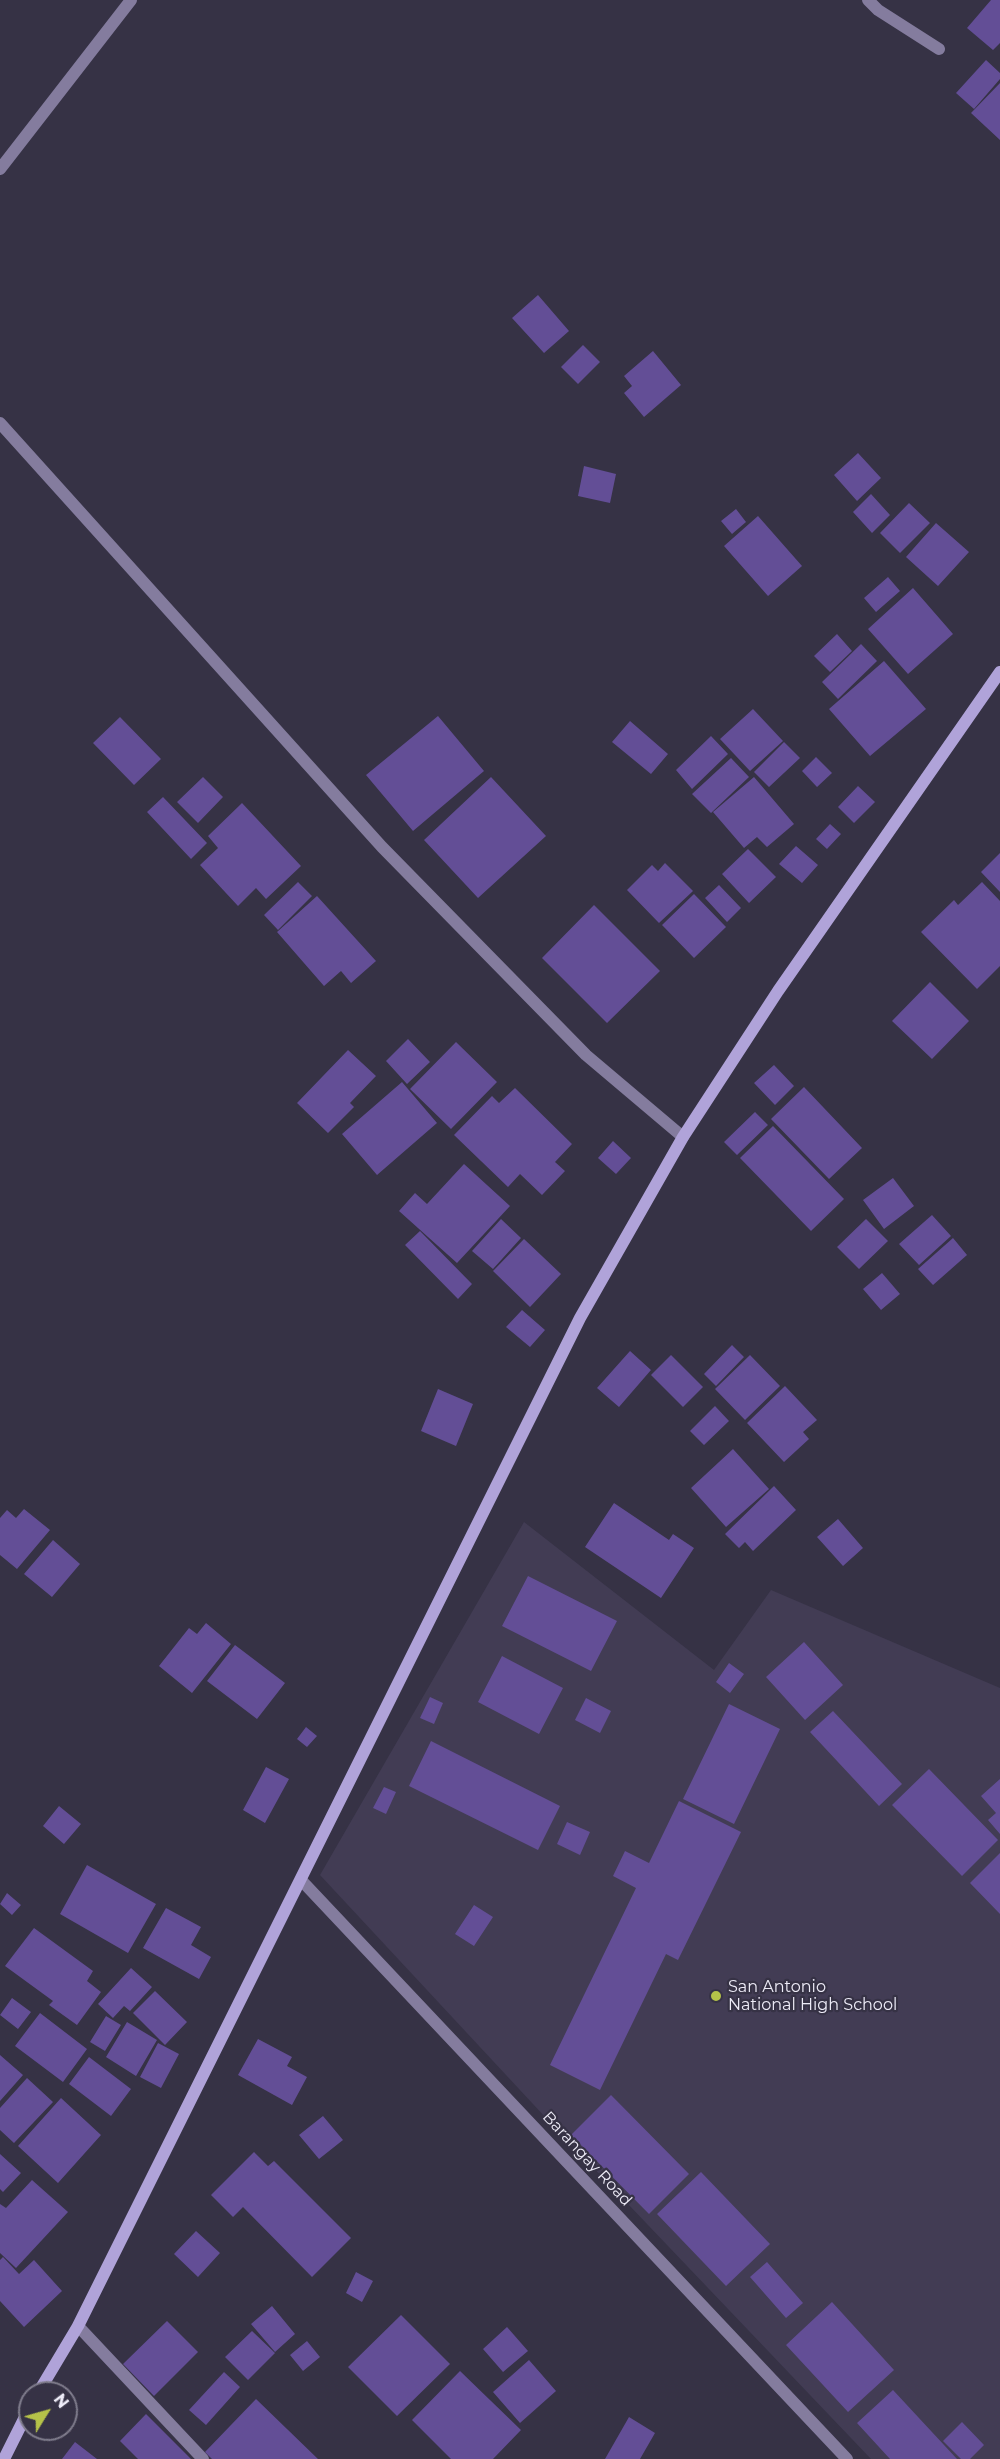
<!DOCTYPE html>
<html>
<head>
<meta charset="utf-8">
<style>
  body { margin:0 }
  #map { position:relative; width:1000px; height:2459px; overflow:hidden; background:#363245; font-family:Montserrat,sans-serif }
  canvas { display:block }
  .north { position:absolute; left:18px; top:2381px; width:60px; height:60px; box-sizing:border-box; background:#363245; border:2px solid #7f7c8c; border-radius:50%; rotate:53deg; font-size:16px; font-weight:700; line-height:24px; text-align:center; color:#edebf7 }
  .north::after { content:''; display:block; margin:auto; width:21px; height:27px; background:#b5c249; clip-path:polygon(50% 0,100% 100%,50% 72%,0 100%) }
</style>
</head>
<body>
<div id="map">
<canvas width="1000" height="2459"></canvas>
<div class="north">N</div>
</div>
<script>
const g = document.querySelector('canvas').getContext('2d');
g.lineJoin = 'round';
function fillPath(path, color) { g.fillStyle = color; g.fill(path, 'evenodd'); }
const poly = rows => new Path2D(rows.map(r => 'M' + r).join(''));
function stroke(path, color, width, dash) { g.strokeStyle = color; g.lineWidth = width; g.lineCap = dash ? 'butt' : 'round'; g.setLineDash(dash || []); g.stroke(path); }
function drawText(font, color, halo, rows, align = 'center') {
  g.font = font + ' Montserrat,sans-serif'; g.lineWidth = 4.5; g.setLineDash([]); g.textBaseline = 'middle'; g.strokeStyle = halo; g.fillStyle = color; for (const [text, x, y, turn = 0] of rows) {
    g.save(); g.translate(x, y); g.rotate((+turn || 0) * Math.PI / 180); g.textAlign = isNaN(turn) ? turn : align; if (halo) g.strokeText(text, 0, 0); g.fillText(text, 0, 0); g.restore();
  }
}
fillPath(poly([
  [524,1522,714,1670,771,1590,1000,1688,1000,2459,871,2459,546,2118,320,1875]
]), '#423c54');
fillPath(poly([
  [991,0,1000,0,1000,43,993,50,967,28],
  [986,60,1000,73,1000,79,974,109,956,93],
  [1000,83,1000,140,971,113],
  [538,295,569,331,544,353,512,318],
  [583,345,600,362,578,384,561,367],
  [653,351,681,385,644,417,624,393,632,386,624,376],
  [858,453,881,478,857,501,834,475],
  [584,466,616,474,610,503,578,496],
  [871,494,890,515,872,533,853,512],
  [909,503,930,523,900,553,880,533],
  [736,509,746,522,732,534,721,521],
  [758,516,802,566,768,596,724,546],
  [936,523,969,552,938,586,906,557],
  [888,577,900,591,876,612,864,598],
  [913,588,953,634,908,674,868,629],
  [837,634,852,651,830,672,814,656],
  [861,644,877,661,838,699,822,682],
  [884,661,926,709,870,756,829,709],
  [753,709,783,741,750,771,720,739],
  [438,716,484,771,413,831,366,775],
  [120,717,161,759,134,785,93,743],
  [630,721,668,754,651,774,612,742],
  [711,736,728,754,692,789,676,770],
  [784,742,800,758,769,787,754,772],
  [816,757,832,773,817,787,802,771],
  [731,758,749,777,711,813,692,794],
  [203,777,223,797,198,823,177,802],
  [491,777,546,836,478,898,424,840],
  [754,777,794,824,767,847,757,837,744,848,713,812],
  [858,786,875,802,854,823,838,807],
  [163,797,207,843,191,859,147,812],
  [242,803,301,866,266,899,256,888,238,906,200,865,218,848,208,836],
  [830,824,841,834,827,849,816,839],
  [796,846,818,865,802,883,779,864],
  [748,849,776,877,749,903,722,874],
  [1000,853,1000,892,981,872],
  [665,863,693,891,659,923,627,890,652,865,658,871],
  [298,882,312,896,278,930,264,915],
  [982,882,1000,901,1000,966,977,989,921,932,954,900,958,905],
  [719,885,741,908,727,922,705,898],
  [694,894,726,927,694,958,662,925],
  [317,896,376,961,351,983,341,971,324,986,277,932],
  [594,905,660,971,607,1023,542,958],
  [930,982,969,1021,932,1059,892,1021],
  [408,1039,430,1062,407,1084,386,1061],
  [456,1042,497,1082,451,1129,410,1089],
  [348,1050,376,1076,350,1103,354,1107,328,1133,297,1103],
  [774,1065,794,1086,775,1105,754,1083],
  [402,1082,437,1123,377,1175,342,1134],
  [804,1087,862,1148,829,1179,771,1119],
  [515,1088,572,1144,555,1162,565,1171,542,1195,520,1174,508,1187,454,1135,492,1096,499,1103],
  [755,1112,768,1125,737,1155,724,1142],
  [773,1126,844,1199,811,1231,740,1158],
  [613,1141,631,1158,616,1174,598,1158],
  [464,1164,510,1206,457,1263,399,1211,415,1193,427,1204],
  [893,1178,914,1206,884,1229,863,1200],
  [932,1215,951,1236,919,1265,899,1244],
  [501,1219,521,1238,493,1269,472,1251],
  [866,1219,888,1241,859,1269,837,1247],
  [420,1231,472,1284,458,1299,405,1245],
  [953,1238,967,1255,933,1285,918,1269],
  [524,1239,561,1274,530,1307,493,1271],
  [882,1273,900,1294,881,1310,863,1289],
  [522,1310,545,1330,530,1347,506,1327],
  [732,1345,744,1357,716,1386,704,1374],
  [630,1351,651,1370,619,1407,597,1388],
  [671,1355,703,1387,683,1407,651,1375],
  [750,1355,780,1386,745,1420,715,1389],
  [785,1386,817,1420,803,1432,809,1439,784,1462,747,1423],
  [438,1389,473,1404,456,1446,421,1431],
  [715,1406,729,1421,704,1445,690,1431],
  [733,1449,769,1489,726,1527,691,1488],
  [774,1486,796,1510,753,1551,745,1542,739,1548,725,1534],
  [614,1503,669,1540,673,1534,694,1548,661,1598,585,1547],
  [24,1509,50,1530,17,1569,0,1555,0,1518,7,1510,16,1518],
  [838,1519,863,1548,843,1566,817,1537],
  [53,1540,80,1564,52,1597,24,1574],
  [528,1576,617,1621,591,1671,502,1626],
  [206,1623,231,1644,192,1693,159,1666,189,1628,197,1634],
  [804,1642,843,1685,805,1720,766,1677],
  [235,1645,285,1683,257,1719,207,1681],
  [502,1656,563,1688,539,1734,478,1702],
  [729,1663,744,1674,730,1693,716,1682],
  [430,1697,443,1703,434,1724,420,1718],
  [586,1698,611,1711,600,1733,575,1720],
  [729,1704,780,1729,734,1824,683,1799],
  [833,1711,902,1784,879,1806,810,1732],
  [306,1727,317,1736,307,1747,297,1739],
  [431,1741,560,1806,538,1850,409,1786],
  [266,1767,289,1779,265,1823,243,1810],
  [929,1769,998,1840,962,1876,892,1805],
  [1000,1779,1000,1834,988,1820,996,1813,981,1796],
  [384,1787,396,1792,386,1814,373,1808],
  [679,1801,741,1832,678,1960,666,1954,600,2090,550,2065,636,1888,613,1876,625,1851,649,1863],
  [59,1806,81,1824,64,1844,43,1826],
  [567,1822,590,1832,580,1855,557,1844],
  [1000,1853,1000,1914,970,1883],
  [87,1865,156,1904,128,1953,60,1914],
  [7,1893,21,1905,12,1915,0,1904],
  [474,1905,493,1917,474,1946,455,1934],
  [166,1908,201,1927,191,1945,211,1957,199,1979,143,1948],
  [34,1928,93,1971,87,1981,101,1992,77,2025,49,2005,53,2001,5,1966],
  [131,1968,152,1987,130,2011,124,2006,113,2018,98,2004],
  [155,1991,187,2022,165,2045,133,2013],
  [12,1998,31,2012,18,2029,0,2015],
  [40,2013,87,2049,63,2082,15,2046],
  [106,2016,121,2025,105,2051,90,2042],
  [127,2022,157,2040,136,2076,106,2057],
  [258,2039,292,2057,287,2066,307,2077,292,2105,238,2075],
  [158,2043,179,2054,161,2088,140,2077],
  [0,2055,23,2075,0,2101],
  [89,2057,131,2089,111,2116,69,2084],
  [27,2078,53,2102,14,2143,0,2130,0,2108],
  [611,2095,689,2174,649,2214,571,2135],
  [61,2098,101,2135,58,2183,18,2146],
  [323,2116,343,2140,319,2159,299,2135],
  [254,2152,268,2166,274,2161,351,2238,312,2277,243,2207,233,2217,211,2195],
  [0,2154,21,2173,3,2192,0,2189],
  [701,2172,770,2244,726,2286,657,2214],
  [32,2180,68,2212,16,2268,0,2253,0,2204,6,2208],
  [196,2231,220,2253,198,2277,174,2254],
  [3,2257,19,2274,34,2260,62,2291,24,2327,0,2301,0,2260],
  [767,2262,803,2303,786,2318,750,2277],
  [356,2272,373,2281,362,2302,346,2293],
  [832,2302,894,2370,848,2412,786,2345],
  [272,2306,295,2334,275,2352,251,2324],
  [401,2315,450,2364,397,2416,348,2367],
  [167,2321,198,2352,154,2396,123,2364],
  [507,2327,528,2351,503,2372,483,2349],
  [252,2331,275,2353,248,2380,225,2357],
  [307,2341,320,2357,303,2371,290,2355],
  [529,2360,556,2391,520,2423,493,2392],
  [460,2371,521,2430,493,2459,451,2459,412,2420],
  [224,2372,240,2387,206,2425,189,2410],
  [893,2390,957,2459,890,2459,857,2423],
  [256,2399,318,2459,212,2459,205,2452],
  [146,2414,191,2459,138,2459,120,2441],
  [629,2417,655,2433,640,2459,605,2459],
  [962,2422,984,2445,970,2459,961,2459,943,2441],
  [75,2442,97,2459,62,2459]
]), '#634e96');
stroke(poly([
  [868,0,878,10,939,49],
  [0,169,131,0],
  [0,423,382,847,586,1055,683,1137],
  [302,1881,847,2459],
  [78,2326,203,2459]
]), '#847c9e', 12);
stroke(poly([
  [38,2393,78,2326,580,1318,683,1137,778,991,1000,672],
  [4,2459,30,2407]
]), '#b0a3d9', 12);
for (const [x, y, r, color] of [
  [716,1996,6,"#b5c249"]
]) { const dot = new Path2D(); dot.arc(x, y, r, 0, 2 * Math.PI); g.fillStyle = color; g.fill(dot); stroke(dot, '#363245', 2); }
drawText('16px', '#edebf7', '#363245', [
  ["San Antonio",728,1987],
  ["National High School",728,2005]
], 'left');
drawText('16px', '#edebf7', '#363245', [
  ["Barangay Road",587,2159,47]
]);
</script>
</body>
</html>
